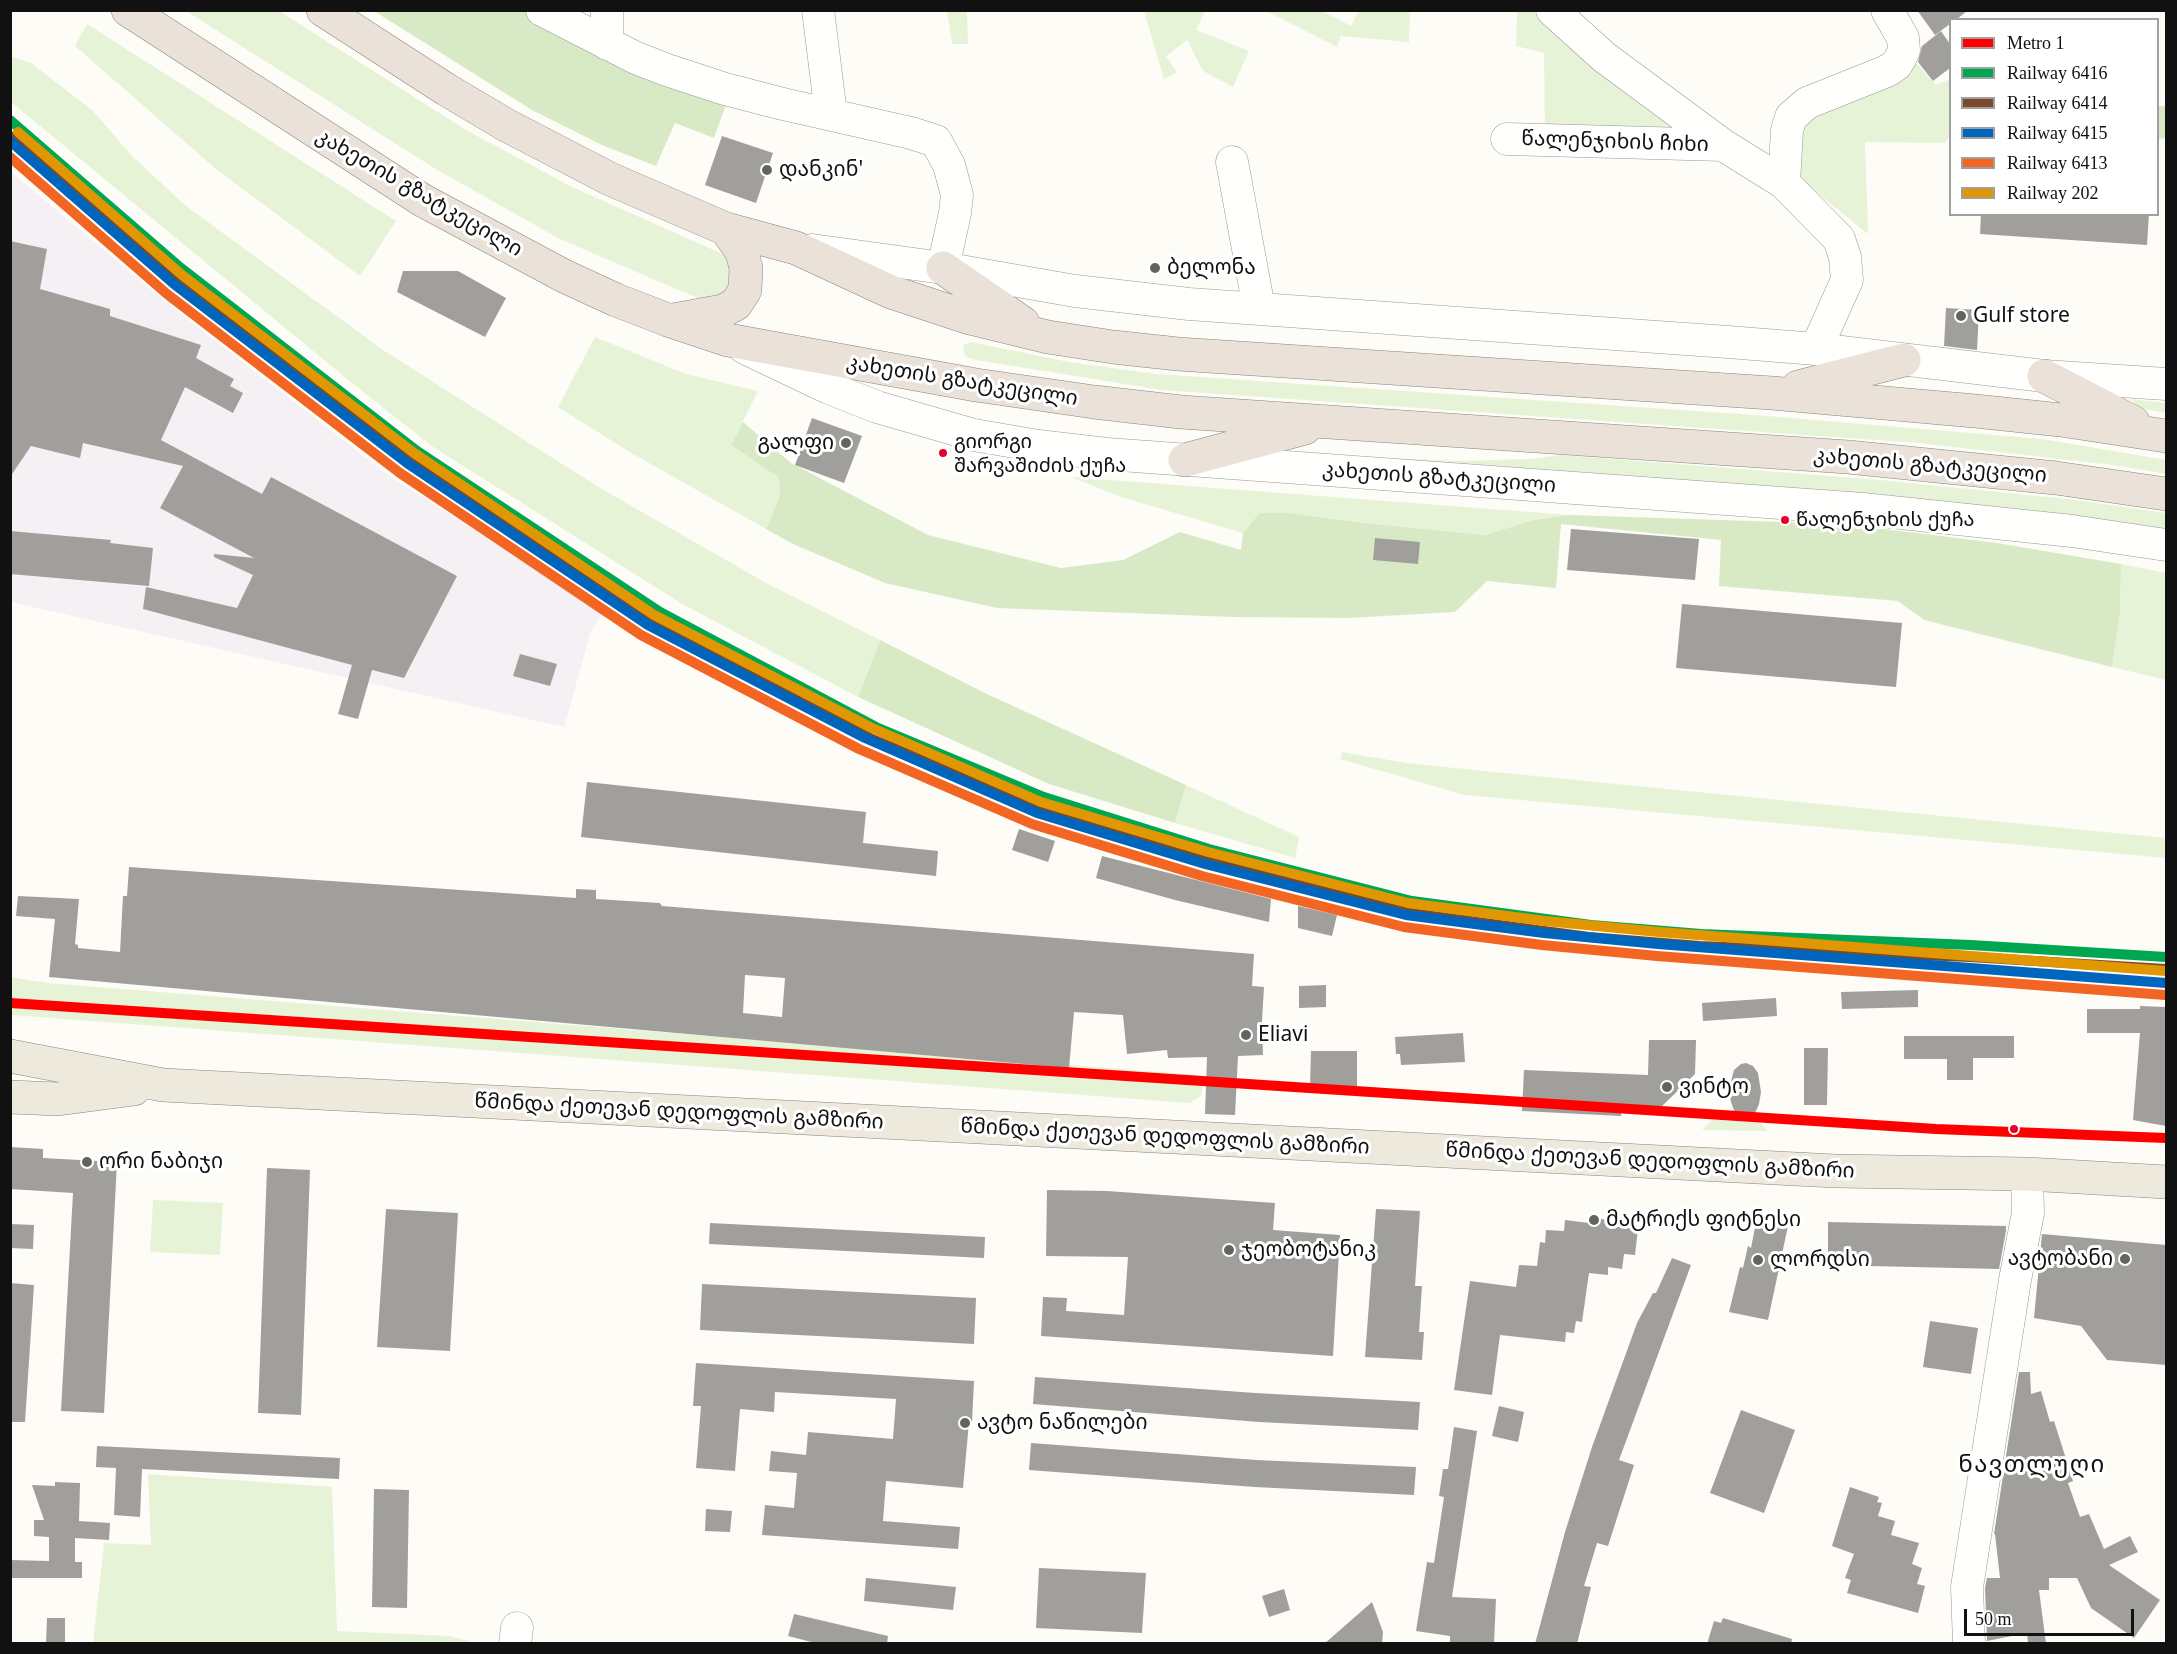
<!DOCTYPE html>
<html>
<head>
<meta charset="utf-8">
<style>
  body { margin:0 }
  #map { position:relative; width:2177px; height:1654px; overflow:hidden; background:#fdfcf7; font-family:Georgia,serif }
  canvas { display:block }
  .frame { position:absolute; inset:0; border:12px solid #111; pointer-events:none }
  .legend { position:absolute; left:1949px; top:18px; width:210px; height:198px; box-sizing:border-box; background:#fff; border:2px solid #a0a0a0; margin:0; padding:8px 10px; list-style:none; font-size:18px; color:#111 }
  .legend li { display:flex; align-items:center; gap:12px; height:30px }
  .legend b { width:30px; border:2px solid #a0a0a0 }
  .scale { position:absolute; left:1964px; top:1609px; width:170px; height:27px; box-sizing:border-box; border:3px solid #111; border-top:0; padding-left:8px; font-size:18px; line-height:21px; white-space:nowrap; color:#111; -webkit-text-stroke:4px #fff; paint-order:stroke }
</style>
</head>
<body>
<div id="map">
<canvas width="2177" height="1654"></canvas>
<div class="frame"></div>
<ul class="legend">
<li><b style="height:8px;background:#f00"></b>Metro 1</li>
<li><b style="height:8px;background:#00a651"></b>Railway 6416</li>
<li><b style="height:8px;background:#7a4b2a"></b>Railway 6414</li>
<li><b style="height:8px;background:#0065bd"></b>Railway 6415</li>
<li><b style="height:8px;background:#f26522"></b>Railway 6413</li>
<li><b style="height:8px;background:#e09702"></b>Railway 202</li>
</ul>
<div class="scale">50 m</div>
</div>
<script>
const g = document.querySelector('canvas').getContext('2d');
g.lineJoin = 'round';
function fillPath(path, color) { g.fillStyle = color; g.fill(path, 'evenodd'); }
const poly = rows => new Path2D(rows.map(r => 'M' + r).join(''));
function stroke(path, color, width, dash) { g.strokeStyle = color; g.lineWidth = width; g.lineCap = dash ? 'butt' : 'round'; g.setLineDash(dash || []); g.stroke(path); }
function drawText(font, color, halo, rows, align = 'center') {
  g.font = font + ' Georgia,"Noto Sans Georgian",serif'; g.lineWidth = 6; g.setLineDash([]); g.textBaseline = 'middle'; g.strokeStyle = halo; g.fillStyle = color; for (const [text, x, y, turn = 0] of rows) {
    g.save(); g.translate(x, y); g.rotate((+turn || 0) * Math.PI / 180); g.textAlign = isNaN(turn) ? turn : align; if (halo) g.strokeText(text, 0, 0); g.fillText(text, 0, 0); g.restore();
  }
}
fillPath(poly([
  [11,172,173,308,391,477,604,611,591,631,564,727,11,602]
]), '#f5f0f3');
fillPath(poly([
  [186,11,279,11,466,130,572,187,718,252,725,256,729,264,731,279,728,286,725,292,719,295,702,300,560,239,439,171],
  [947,11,967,11,968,44,952,44],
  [1144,11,1205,11,1196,30,1249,51,1233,87,1203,71,1187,40,1166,56,1177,73,1164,79],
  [1266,11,1322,11,1351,26,1358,11,1410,11,1409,42,1341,36,1337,47],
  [1517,11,1534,11,1548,18,1685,133,1545,131,1544,53,1516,46],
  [87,24,396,221,360,276,216,169,75,46],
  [10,56,31,63,92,110,133,157,186,206,383,350,600,488,768,584,880,640,858,697,684,605,433,447,352,383,11,102],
  [1917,64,1936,85,1950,79,1950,135,1945,143,1865,142,1868,234,1794,174,1802,120,1816,109],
  [595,337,686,374,758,391,731,445,779,478,780,495,766,529,633,454,558,407],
  [971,342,1069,362,1156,374,1768,416,2042,439,2166,460,2166,474,2113,465,1918,443,1162,390,976,360,965,356,963,345],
  [2131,399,2166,403,2166,413,2140,408],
  [1255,453,1459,461,1532,459,1561,455,1881,480,2068,499,2166,513,2166,530],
  [1071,477,1569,515,1533,520,1487,535,1365,523,1289,513,1248,526,1243,533,1121,497],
  [2121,564,2166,573,2166,680,2112,667,2120,613],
  [1342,752,1407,763,1474,770,2166,838,2166,858,1465,795,1340,759],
  [1186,785,1299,837,1295,858,1175,823],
  [10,977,48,983,1196,1075,1203,1083,1201,1096,1190,1103,11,1015],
  [1712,1120,1759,1121,1768,1131,1702,1130],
  [153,1200,223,1203,220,1255,150,1252],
  [148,1474,332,1487,337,1631,449,1636,476,1643,93,1643,104,1543,151,1545]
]), '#e7f3d7');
fillPath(poly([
  [374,11,526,11,599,51,727,102,714,138,675,123,656,166,604,146,532,110],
  [2158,106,2166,106,2166,138,2158,139],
  [743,422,791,463,928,535,1061,568,1123,560,1180,532,1241,550,1243,533,1260,513,1289,513,1365,523,1486,535,1533,520,1569,515,1844,524,1997,543,2121,564,2120,613,2112,667,1924,620,1898,601,1719,586,1721,540,1561,524,1556,588,1487,581,1455,612,1348,618,1233,617,997,608,885,583,793,544,766,529,780,495,779,478,731,445],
  [880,640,989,695,1186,785,1175,823,1049,784,858,697]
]), '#d8eac5');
fillPath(poly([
  [1917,10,1968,10,1956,20,1950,20,1950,24,1935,35],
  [1941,31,1950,44,1950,68,1933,81,1918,62,1922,46],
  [722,136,773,153,756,203,705,185],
  [1981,214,2149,214,2147,245,1980,234],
  [10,241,47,249,40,289,110,309,110,316,201,345,196,358,234,379,230,386,243,393,233,413,185,387,161,440,262,494,271,477,457,576,404,678,372,670,358,719,338,714,352,665,143,609,146,587,237,608,253,575,214,557,214,554,254,558,160,508,183,466,83,443,80,458,31,446,10,477],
  [403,271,458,271,506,298,485,337,397,292],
  [1946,308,1979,310,1977,350,1944,346],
  [812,418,862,436,844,483,795,465],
  [1571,529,1699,539,1695,580,1567,570],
  [10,531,111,540,110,543,153,548,149,586,10,574],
  [1375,538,1420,542,1418,564,1373,560],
  [1682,604,1902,623,1896,687,1676,668],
  [520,654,557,664,550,686,513,676],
  [587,782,866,812,863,843,938,851,936,876,581,837],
  [1019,829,1055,841,1048,862,1012,850],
  [1102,856,1271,899,1269,922,1175,900,1096,878],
  [129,867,576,898,576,889,596,890,596,899,660,903,662,906,1254,954,1252,986,1264,987,1262,1021,1263,1055,1238,1056,1235,1115,1205,1114,1207,1057,1168,1058,1167,1050,1127,1054,1123,1015,1074,1012,1069,1068,49,977,55,919,16,916,18,896,79,899,75,944,78,945,78,948,120,952,123,896,127,896],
  [745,975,785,978,782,1017,743,1013],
  [1298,906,1337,915,1332,936,1298,928],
  [1326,985,1326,1007,1299,1008,1299,986],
  [1918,990,1918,1007,1842,1009,1841,992],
  [1776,998,1777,1016,1703,1021,1702,1003],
  [2140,1006,2166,1007,2166,1126,2133,1120,2140,1033,2087,1033,2087,1009,2140,1009],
  [1463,1033,1465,1062,1401,1065,1400,1054,1396,1054,1395,1037],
  [1904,1036,2014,1036,2014,1058,1973,1058,1973,1080,1947,1080,1947,1059,1904,1059],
  [1649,1040,1696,1040,1695,1074,1660,1108,1622,1108,1621,1116,1522,1111,1524,1070,1648,1075],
  [1804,1048,1828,1048,1827,1105,1804,1105],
  [1311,1051,1357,1051,1357,1087,1310,1087],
  [1746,1063,1753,1066,1758,1073,1761,1092,1759,1104,1756,1111,1751,1118,1744,1119,1739,1117,1734,1110,1731,1102,1729,1089,1734,1070,1741,1064],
  [10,1147,43,1149,43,1158,117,1162,104,1413,61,1411,73,1193,10,1189],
  [267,1168,310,1170,301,1415,258,1413],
  [1047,1190,1107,1191,1275,1203,1273,1230,1340,1235,1333,1356,1041,1336,1043,1297,1067,1298,1066,1311,1124,1315,1128,1257,1046,1256],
  [386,1209,458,1213,450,1351,377,1347],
  [1376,1209,1420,1211,1415,1286,1422,1286,1419,1332,1424,1332,1422,1360,1365,1357],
  [1590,1218,1612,1220,1611,1226,1638,1229,1635,1255,1624,1254,1622,1269,1608,1267,1608,1275,1589,1273,1582,1322,1576,1321,1574,1333,1566,1332,1565,1342,1500,1335,1492,1395,1454,1390,1470,1281,1516,1287,1519,1265,1537,1266,1540,1242,1545,1243,1546,1230,1564,1231,1565,1220,1589,1223],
  [1756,1222,1788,1226,1768,1320,1729,1312,1740,1267,1743,1268,1748,1246,1751,1248],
  [1828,1222,2006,1226,2006,1231,1999,1269,1828,1265],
  [710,1223,985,1237,984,1258,709,1244],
  [10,1224,34,1225,33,1249,10,1248],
  [2042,1234,2166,1245,2166,1365,2107,1360,2081,1326,2034,1318],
  [1672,1258,1691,1265,1619,1460,1634,1465,1608,1546,1597,1543,1584,1586,1591,1587,1577,1644,1535,1644,1565,1532,1592,1447,1637,1323,1653,1293,1656,1293],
  [10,1283,34,1285,25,1422,10,1422],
  [702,1284,976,1298,974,1344,700,1330],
  [1930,1321,1978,1328,1971,1374,1923,1367],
  [696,1363,974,1381,972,1422,969,1422,963,1488,886,1481,883,1521,960,1527,958,1549,762,1535,765,1505,794,1508,797,1473,769,1471,771,1451,806,1455,808,1432,893,1439,896,1399,775,1392,774,1412,740,1409,735,1471,696,1468,701,1406,693,1406],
  [2019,1372,2030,1372,2031,1394,2041,1391,2050,1422,2054,1421,2073,1481,2068,1483,2080,1517,2089,1514,2104,1549,2130,1536,2138,1552,2109,1565,2160,1600,2134,1638,2091,1608,2077,1578,2049,1578,2049,1590,2039,1590,2046,1644,2028,1644,2027,1633,1987,1641,1985,1588,1987,1578,2000,1578,1995,1534,1994,1534],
  [1035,1377,1255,1393,1420,1402,1418,1430,1259,1422,1033,1404],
  [1499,1406,1524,1412,1518,1442,1492,1436],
  [1741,1410,1795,1430,1764,1513,1710,1493],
  [1454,1427,1477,1431,1452,1597,1496,1599,1494,1644,1450,1644,1450,1636,1416,1631,1427,1562,1434,1563,1444,1497,1439,1496,1443,1469,1448,1469],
  [1031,1443,1256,1460,1416,1467,1414,1495,1255,1487,1029,1470],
  [97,1446,340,1458,339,1479,142,1469,140,1517,114,1515,116,1468,96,1467],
  [55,1482,80,1483,79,1521,110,1523,109,1540,75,1538,75,1562,82,1562,82,1578,10,1578,10,1560,49,1561,49,1537,34,1536,34,1520,44,1520,32,1485,55,1486],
  [1850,1487,1879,1497,1877,1502,1882,1503,1878,1516,1895,1521,1891,1535,1919,1543,1912,1564,1922,1568,1917,1584,1925,1586,1918,1613,1847,1593,1851,1580,1845,1578,1854,1554,1832,1546],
  [374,1489,409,1490,407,1608,372,1607],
  [706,1509,732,1511,730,1532,705,1531],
  [1039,1568,1146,1573,1142,1633,1036,1628],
  [866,1578,956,1587,953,1610,864,1601],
  [1284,1589,1290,1610,1269,1617,1262,1596],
  [1372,1602,1383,1632,1382,1644,1324,1644],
  [794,1614,888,1636,887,1644,819,1644,788,1636],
  [47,1618,65,1618,65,1644,46,1644],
  [1723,1618,1792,1639,1791,1644,1707,1644,1714,1621,1721,1623]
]), '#a19f9c');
const minor = poly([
  [542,10,636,58,667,70,725,89,783,104,911,133,936,141,949,165,957,195,955,213,943,268],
  [607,10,607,44],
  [818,10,831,114],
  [1552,10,1604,57,1723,145,1784,183,1839,239,1845,257,1847,280,1816,349],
  [1507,139,1723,145],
  [1232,162,1259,308],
  [1784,183,1787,130,1791,117,1807,103,1887,71,1896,65,1901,57,1904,50,1903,38,1887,10],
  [812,250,943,268,1075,291,1189,304,1728,342,1816,349,2044,376,2166,384],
  [745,348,829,388,877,407,974,435,1038,446,1107,454,1863,509,2072,531,2166,545],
  [515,1644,517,1628],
  [1969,1644,1967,1587,2015,1280,2028,1213,2027,1174]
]);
const major = poly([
  [10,1056,163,1085,1835,1171,2027,1174,2166,1182],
  [10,1097,58,1099,134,1089]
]);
const highway = poly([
  [128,10,422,200,564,276,616,300,668,320,728,340,976,385,1094,402,1181,412,1848,457,2056,478,2166,494],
  [323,10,447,90,506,125,610,179,726,229,796,248,891,292,970,318,1048,337,1113,347,1178,354,1772,393,1975,411,2061,420,2166,436],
  [943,268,1023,323],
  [673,320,723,311,736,304,745,290,746,268,742,252,726,229],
  [2044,376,2133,422],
  [1798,387,1904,360],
  [1185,460,1305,428]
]);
stroke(minor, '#979795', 33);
stroke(major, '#858482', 34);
stroke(highway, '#858482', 34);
stroke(minor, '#fffffe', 32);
stroke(major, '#ede9dc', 33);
stroke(highway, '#eae1d8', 33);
const rail = poly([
  [1794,954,1971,945]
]);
stroke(rail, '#d9c6c7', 7);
stroke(rail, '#fff', 4.5, [14]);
stroke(poly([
  [10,120,181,268,417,451,660,612,876,727,1044,797,1209,849,1412,901,1591,925,1701,934,1971,945,2166,957]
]), '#00a651', 10);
stroke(poly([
  [10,136,174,277,410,460,653,622,870,738,1039,808,1206,861,1410,913,1589,937,1700,946,1970,957,2165,969]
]), '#7a4b2a', 10);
stroke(poly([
  [10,141,174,284,407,463,648,625,865,738,1037,813,1205,864,1406,915,1544,933,1658,944,2166,983]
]), '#0065bd', 10);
stroke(poly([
  [10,157,167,294,400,473,641,635,859,749,1032,824,1202,876,1404,927,1542,945,1657,956,2165,995]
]), '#f26522', 10);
stroke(poly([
  [18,132,182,275,414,453,654,615,870,727,1041,802,1208,852,1408,903,1545,921,1659,932,2166,971]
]), '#e09702', 10);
stroke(poly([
  [10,1003,1936,1129,2166,1138]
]), '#f00', 10);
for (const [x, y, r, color] of [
  [767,170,6,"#646362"],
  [1155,268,6,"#646362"],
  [1961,316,6,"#646362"],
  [846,443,6,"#646362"],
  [943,453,5,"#e4002b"],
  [1785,520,5,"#e4002b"],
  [1246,1035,6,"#646362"],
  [1667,1087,6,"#646362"],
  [2014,1129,5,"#e4002b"],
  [87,1162,6,"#646362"],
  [1594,1220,6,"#646362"],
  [1229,1250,6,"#646362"],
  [2125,1259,6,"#646362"],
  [1758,1260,6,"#646362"],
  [965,1423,6,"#646362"]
]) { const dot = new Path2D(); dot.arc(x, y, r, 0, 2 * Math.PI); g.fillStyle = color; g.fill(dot); stroke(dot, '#fff', 2); }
drawText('20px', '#111', '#fff', [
  ["გიორგი",954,442],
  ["შარვაშიძის ქუჩა",954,466],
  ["წალენჯიხის ქუჩა",1796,520]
], 'left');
drawText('21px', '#111', '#fff', [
  ["წალენჯიხის ჩიხი",1615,142,2],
  ["კახეთის გზატკეცილი",419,193,30],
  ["კახეთის გზატკეცილი",962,381,9],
  ["კახეთის გზატკეცილი",1930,466,5],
  ["კახეთის გზატკეცილი",1439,478,4],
  ["წმინდა ქეთევან დედოფლის გამზირი",679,1112,3],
  ["წმინდა ქეთევან დედოფლის გამზირი",1165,1137,3],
  ["წმინდა ქეთევან დედოფლის გამზირი",1650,1161,3]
]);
drawText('21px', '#111', '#fff', [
  ["დანკინ'",779,170],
  ["ბელონა",1167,268],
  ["Gulf store",1973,316],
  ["გალფი",834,443,"right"],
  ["Eliavi",1258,1035],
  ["ვინტო",1679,1087],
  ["ორი ნაბიჯი",99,1162],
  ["მატრიქს ფიტნესი",1606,1220],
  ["ჯეობოტანიკ",1241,1250],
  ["ავტობანი",2113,1259,"right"],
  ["ლორდსი",1770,1260],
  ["ავტო ნაწილები",977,1423]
], 'left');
g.letterSpacing = '1.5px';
drawText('24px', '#111', '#fff', [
  ["ნავთლუღი",2032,1465]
]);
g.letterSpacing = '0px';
</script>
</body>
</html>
